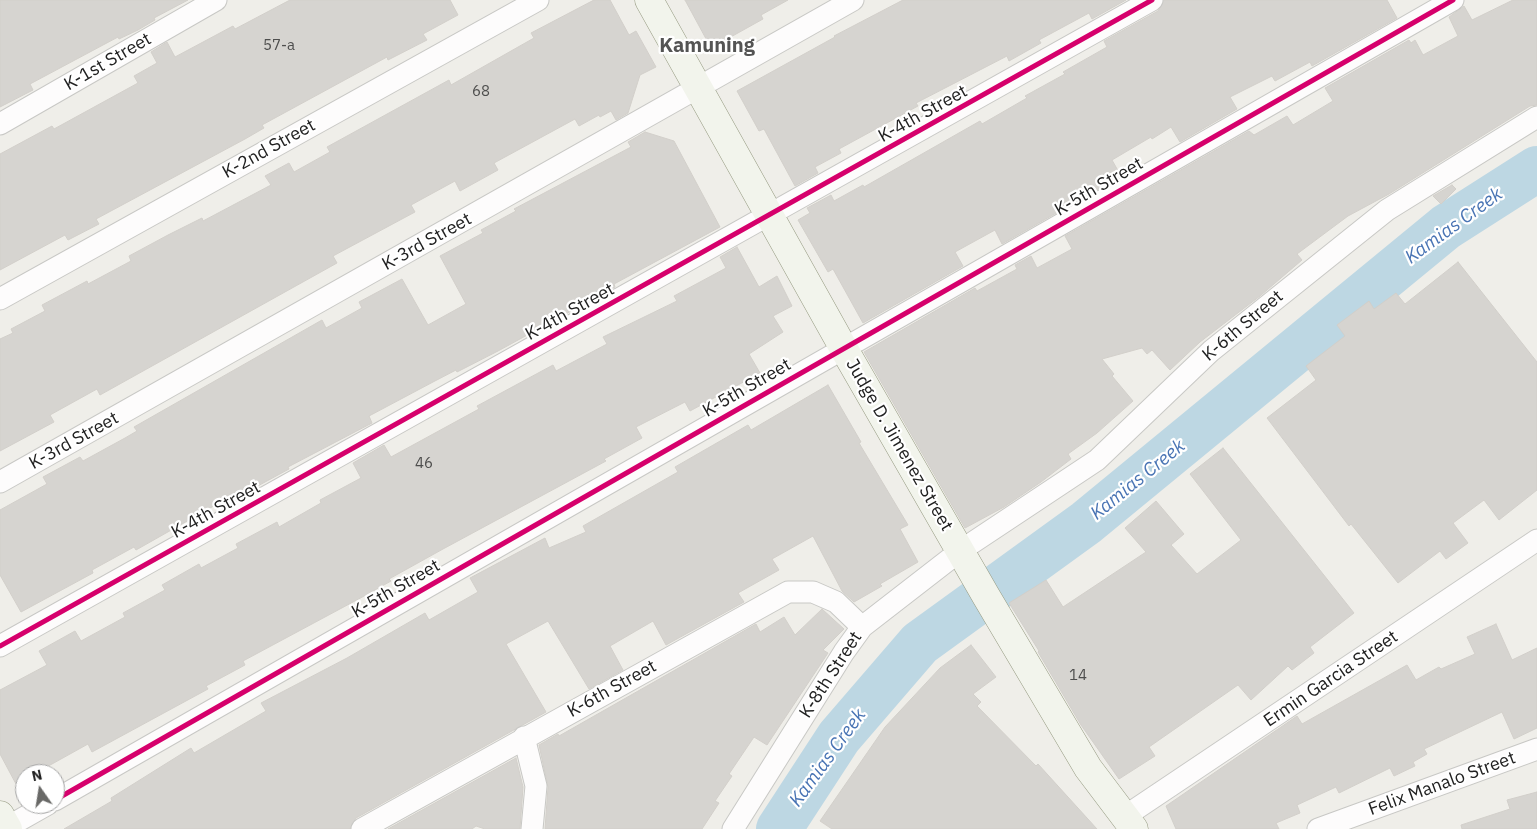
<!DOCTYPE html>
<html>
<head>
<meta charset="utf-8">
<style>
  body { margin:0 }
  #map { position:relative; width:1537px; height:829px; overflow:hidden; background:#efeee9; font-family:"IBM Plex Sans",sans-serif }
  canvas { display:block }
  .north { position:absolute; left:15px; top:764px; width:50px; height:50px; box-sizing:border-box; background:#fff; border:1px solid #a6a6a6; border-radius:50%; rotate:347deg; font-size:14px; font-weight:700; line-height:20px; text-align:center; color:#212121 }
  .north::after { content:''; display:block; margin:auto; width:18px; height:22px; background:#696967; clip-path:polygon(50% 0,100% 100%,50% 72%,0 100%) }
</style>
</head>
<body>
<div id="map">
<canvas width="1537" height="829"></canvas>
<div class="north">N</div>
</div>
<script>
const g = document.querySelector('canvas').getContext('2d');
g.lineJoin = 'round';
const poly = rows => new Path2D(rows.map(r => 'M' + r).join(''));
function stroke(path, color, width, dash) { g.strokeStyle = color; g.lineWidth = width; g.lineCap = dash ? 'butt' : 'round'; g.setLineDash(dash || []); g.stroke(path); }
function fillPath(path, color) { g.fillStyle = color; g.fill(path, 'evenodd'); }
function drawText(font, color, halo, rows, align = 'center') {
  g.font = font + ' "IBM Plex Sans",sans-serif'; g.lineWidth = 4.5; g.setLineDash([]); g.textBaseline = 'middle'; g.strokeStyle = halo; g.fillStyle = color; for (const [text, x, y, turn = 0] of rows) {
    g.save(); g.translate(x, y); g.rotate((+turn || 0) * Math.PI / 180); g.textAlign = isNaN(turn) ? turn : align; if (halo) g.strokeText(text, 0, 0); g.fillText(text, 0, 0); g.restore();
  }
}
stroke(poly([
  [779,829,839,737,920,643,1087,522,1446,227,1537,169]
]), '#bdd7e3', 46);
const building = poly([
  [0,0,188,0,154,18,155,20,138,30,119,39,118,37,30,84,33,90,0,107,0,0],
  [290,0,450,0,458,15,423,34,427,40,388,60,387,57,262,125,264,128,245,139,96,219,99,224,68,240,65,235,0,270,0,154,52,126,54,129,138,83,134,76,157,63,151,52,167,42,175,57,233,26,235,29,290,0],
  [594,0,610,0,629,35,636,31,656,67,640,75,628,113,616,120,611,111,600,117,599,115,579,126,575,119,494,163,498,170,460,191,455,181,411,205,415,212,333,256,337,263,100,395,97,389,50,415,54,422,0,451,0,339,13,333,11,329,45,311,42,305,87,281,88,284,131,261,129,256,168,235,202,218,203,221,271,185,265,176,289,163,294,172,330,152,327,147,449,80,451,85,534,38,531,33,594,0],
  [685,0,788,0,761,15,763,19,711,48,685,0],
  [903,0,1126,0,1092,19,1089,13,1039,40,1041,43,1009,61,1007,56,916,103,918,106,839,149,841,153,815,167,818,173,795,186,764,129,759,131,737,91,835,37,834,36,903,0],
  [1164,0,1387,0,1397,18,1312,66,1310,62,1275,81,1272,76,1230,97,1237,109,1180,142,1171,127,1152,139,1151,137,1112,160,1121,176,1002,244,995,230,955,252,963,266,863,323,833,269,828,272,798,220,810,213,807,208,831,195,834,201,863,185,864,187,980,121,982,124,1027,98,1025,96,1065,74,1063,72,1107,47,1104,41,1158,11,1164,0],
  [1513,0,1537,0,1537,105,1530,106,1389,194,1348,216,1297,254,1302,260,1260,296,1200,342,1170,370,1152,350,1147,354,1142,348,1102,359,1114,374,1112,376,1133,401,1097,433,1068,454,1071,459,1041,482,1004,507,965,528,864,352,975,288,977,291,1017,269,1015,265,1031,256,1037,268,1072,249,1065,236,1249,131,1254,135,1287,116,1293,125,1333,101,1325,88,1409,40,1411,43,1415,40,1423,55,1458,36,1449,17,1464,6,1472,20,1513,0],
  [645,132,674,141,720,227,614,284,615,287,498,351,457,372,456,370,433,382,369,416,372,423,288,467,289,469,221,506,219,503,136,550,134,547,92,570,93,573,21,612,0,575,0,510,47,484,43,477,80,457,83,461,125,438,137,431,134,427,322,320,326,328,362,308,359,302,402,279,428,325,466,304,440,256,483,233,481,230,516,211,514,209,631,147,628,142,645,132],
  [1452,185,1456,189,1441,204,1433,196,1452,185],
  [737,247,759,287,777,276,792,306,773,316,783,332,749,354,760,373,690,411,685,402,636,427,642,438,604,459,606,461,443,549,389,579,391,581,366,595,243,661,245,665,206,686,208,689,92,752,88,744,34,774,25,774,25,779,16,784,0,754,0,690,47,665,39,651,75,631,81,641,125,617,123,613,165,590,162,585,199,564,201,568,238,548,236,544,277,522,279,527,321,503,320,500,361,478,353,463,384,445,391,457,479,409,477,406,553,365,556,371,607,344,603,337,677,301,674,296,726,268,720,257,737,247],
  [1458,262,1537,362,1537,490,1499,520,1484,500,1453,523,1468,543,1446,559,1440,551,1398,583,1351,524,1349,526,1267,418,1316,380,1306,366,1345,336,1337,325,1369,301,1374,309,1396,293,1405,304,1458,262],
  [828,385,861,442,859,443,908,525,900,529,918,562,880,584,882,586,854,602,842,591,813,536,772,559,779,570,738,593,744,602,666,645,653,621,610,646,623,670,589,689,548,621,506,644,546,712,356,818,350,829,64,829,112,801,111,798,191,748,194,753,266,711,261,703,347,658,425,613,429,620,478,592,470,578,545,538,549,548,586,532,583,526,678,472,675,467,748,425,751,430,828,385],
  [1223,448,1354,613,1310,647,1314,653,1292,670,1288,666,1251,700,1238,685,1149,747,1155,756,1119,779,1081,725,1038,652,1039,651,1009,603,1046,580,1063,607,1146,552,1125,528,1156,501,1184,534,1171,545,1197,574,1241,540,1190,474,1223,448],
  [822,609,844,629,823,650,828,653,767,745,754,737,729,774,732,776,715,801,719,803,702,829,545,829,548,787,539,745,558,734,559,736,756,624,760,632,784,617,795,635,822,609],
  [1496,624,1512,660,1537,648,1537,728,1514,739,1502,712,1424,749,1427,754,1413,762,1415,766,1394,776,1390,768,1339,793,1336,787,1297,805,1300,813,1276,823,1279,829,1176,829,1166,806,1297,716,1302,724,1407,665,1416,680,1439,667,1441,669,1475,654,1467,637,1496,624],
  [971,645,996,677,973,694,981,702,977,706,1036,766,1038,764,1097,829,832,829,820,821,885,727,940,668,971,645],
  [516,758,523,787,520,829,485,829,476,826,472,829,388,829,516,758],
  [1537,792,1537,829,1462,829,1461,825,1510,809,1507,800,1537,792]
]);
fillPath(building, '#d6d4d0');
stroke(building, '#d2cfca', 1);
const street = poly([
  [0,124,216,0],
  [0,299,538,0],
  [0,482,853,0],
  [0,646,1152,0],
  [524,737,536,786,532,829],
  [55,800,1453,0],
  [1124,817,1537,540],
  [4,829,48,804],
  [362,829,788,592,813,592,836,602,862,627],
  [733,829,844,652,862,627,960,551,1097,460,1211,351,1387,210,1537,117],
  [1318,829,1537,749]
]);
const secondary = poly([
  [649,0,844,349,986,596,1088,768,1134,829],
  [0,815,8,829]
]);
stroke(street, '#c8c8c5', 23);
stroke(secondary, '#959a80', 29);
stroke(street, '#fdfcfc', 21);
stroke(secondary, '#f2f4ec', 28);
stroke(poly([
  [0,646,1152,0],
  [55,800,1453,0]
]), '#d6006c', 5);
drawText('15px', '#4e4e4d', null, [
  ["57-a",279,46],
  ["68",481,92],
  ["46",424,464],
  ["14",1078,676]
]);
drawText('18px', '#212121', '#fff', [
  ["K-1st Street",108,62,-30],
  ["K-4th Street",923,114,-29],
  ["K-2nd Street",269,149,-29],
  ["K-5th Street",1099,187,-30],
  ["K-3rd Street",427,242,-29],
  ["K-4th Street",570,312,-29],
  ["K-6th Street",1243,326,-40],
  ["K-5th Street",747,388,-30],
  ["K-3rd Street",74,441,-29],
  ["Judge D. Jimenez Street",899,445,60],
  ["K-4th Street",216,510,-29],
  ["K-5th Street",396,589,-30],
  ["K-8th Street",831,675,-57],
  ["Ermin Garcia Street",1331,679,-34],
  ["K-6th Street",612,689,-29],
  ["Felix Manalo Street",1442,784,-20]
]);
drawText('italic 19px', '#4974b4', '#fff', [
  ["Kamias Creek",1454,226,-36],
  ["Kamias Creek",1138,480,-39],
  ["Kamias Creek",828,758,-54]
]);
drawText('bold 20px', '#545454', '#fff', [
  ["Kamuning",707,46]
]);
</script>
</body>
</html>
